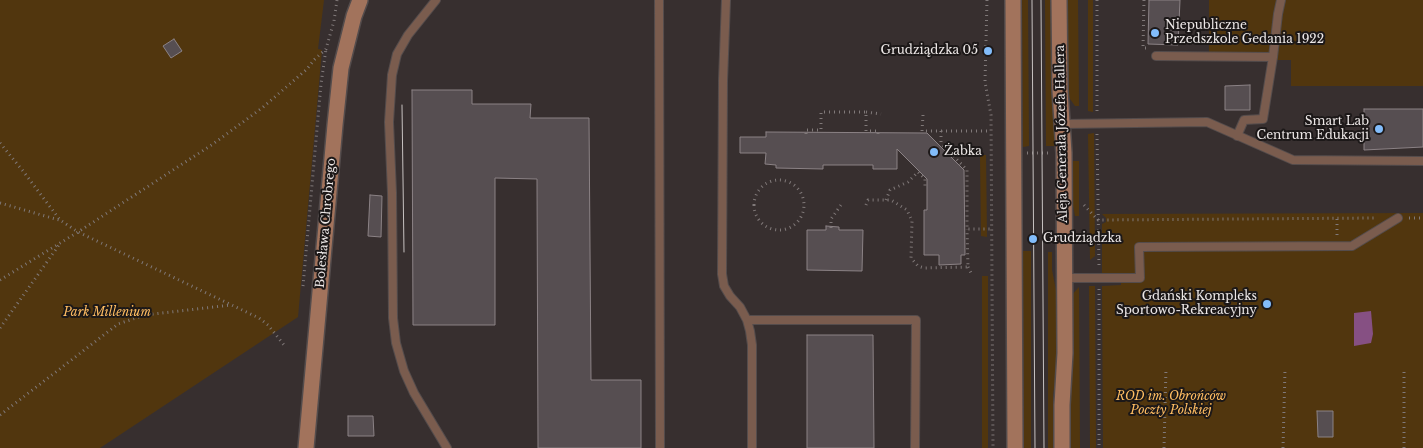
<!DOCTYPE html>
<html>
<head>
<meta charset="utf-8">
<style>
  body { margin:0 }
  canvas { display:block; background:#372f2f }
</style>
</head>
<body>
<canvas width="1423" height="448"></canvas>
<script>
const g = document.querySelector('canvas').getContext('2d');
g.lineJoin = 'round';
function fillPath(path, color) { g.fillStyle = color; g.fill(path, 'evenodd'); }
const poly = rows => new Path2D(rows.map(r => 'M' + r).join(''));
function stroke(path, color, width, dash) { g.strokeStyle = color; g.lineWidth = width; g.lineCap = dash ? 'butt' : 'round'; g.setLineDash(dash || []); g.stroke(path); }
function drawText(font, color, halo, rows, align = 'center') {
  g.font = font + ' "Libre Baskerville",serif'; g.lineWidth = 4; g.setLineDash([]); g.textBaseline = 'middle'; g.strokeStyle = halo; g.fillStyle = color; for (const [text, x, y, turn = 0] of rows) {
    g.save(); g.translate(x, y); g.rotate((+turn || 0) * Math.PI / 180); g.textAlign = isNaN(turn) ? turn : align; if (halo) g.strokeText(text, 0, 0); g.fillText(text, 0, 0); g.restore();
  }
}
fillPath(poly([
  [0,0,324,0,318,49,322,50,298,317,100,448,0,448],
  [1022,0,1028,0,1029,146,1023,147],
  [1045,0,1051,0,1051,86,1059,146,1046,146],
  [1068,0,1078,0,1079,106,1075,106,1070,99,1068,93],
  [1088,0,1093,0,1093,112,1088,111],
  [1209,0,1423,0,1423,86,1291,86,1291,60,1209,60],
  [1094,133,1095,256,1090,260,1088,134],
  [980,155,986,155,987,237,981,236],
  [1068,161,1079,161,1079,216,1075,216,1070,189],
  [1423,213,1423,448,1103,448,1102,286,1121,285,1121,273,1102,273,1102,224,1106,222,1106,218,1102,214],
  [1023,251,1031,251,1031,448,1024,448],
  [1048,252,1052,252,1052,270,1059,305,1059,358,1053,394,1053,448,1048,448],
  [982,276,988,276,988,448,982,448],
  [1089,286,1095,286,1096,448,1090,448],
  [1079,287,1080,448,1070,448,1070,301,1071,296]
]), '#51360e');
fillPath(poly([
  [1371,311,1373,334,1371,343,1354,346,1354,313]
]), '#865083');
const building = poly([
  [1149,0,1180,0,1178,45,1148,44,1149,0],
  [174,39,182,51,171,58,163,46,174,39],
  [1250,85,1250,110,1225,110,1225,86,1250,85],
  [412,90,472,90,472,104,531,104,530,118,589,118,591,380,641,380,641,448,538,448,537,179,495,178,495,325,413,325,412,90],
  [1364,109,1423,109,1423,147,1364,150,1364,109],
  [766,132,927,133,964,170,965,255,961,255,961,264,939,265,939,255,924,255,924,210,927,210,927,179,897,149,897,169,873,169,873,165,823,165,823,169,776,168,776,165,765,164,766,153,740,153,740,137,766,137,766,132],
  [370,195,382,196,381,237,368,236,370,195],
  [826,226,839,227,839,230,863,230,862,271,807,270,807,230,826,230,826,226],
  [807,335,873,335,874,448,807,448,807,335],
  [1317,411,1333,411,1333,437,1318,437,1317,411],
  [348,416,373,416,374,436,348,436,348,416]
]);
fillPath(building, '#564e51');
stroke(building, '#8b8285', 1);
const lane = poly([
  [436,0,408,35,397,54,392,75,389,122,392,193,393,318,396,343,404,371,414,393,447,448],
  [659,0,660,448],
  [726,0,723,81,722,274,724,286,730,296,740,307,747,320,750,331,752,345,752,448],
  [1156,56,1273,57],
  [1063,124,1207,122,1293,160,1423,161],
  [1237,136,1244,120,1263,119,1273,57,1278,14,1281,0],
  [1064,278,1140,278,1139,247,1352,246,1398,218],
  [747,320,916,320,915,448]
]);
const secondary = poly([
  [1013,0,1015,448],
  [1059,0,1060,91,1064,153,1065,353,1062,405,1062,448],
  [306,448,335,125,341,68,354,16,360,0]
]);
stroke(lane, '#544c4c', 10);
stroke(secondary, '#544c4c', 18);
stroke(poly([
  [987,0,985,82,991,115,993,448],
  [1097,0,1097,112],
  [1144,0,1143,48,1150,48],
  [866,112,881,114],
  [923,115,922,131,941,131,941,143,967,170,967,229,992,229],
  [941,131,991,131],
  [806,134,806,130,821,130,821,112,866,112,866,131,878,131,878,135],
  [1097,134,1099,267],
  [0,143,23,171,60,220,78,232,259,318,268,325,284,345],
  [1027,153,1051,153],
  '754 205a25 25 0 1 1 50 0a25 25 0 1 1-50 0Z',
  [886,200,890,190,908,182,918,172,925,179,925,188],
  [0,203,59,220],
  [866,205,868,200,891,200,907,210,912,221,911,258,918,266,924,268,968,267,967,229],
  [1084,205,1098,220,1375,218],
  [1409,218,1423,218],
  [1337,219,1337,235],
  [831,228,831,219,841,205],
  [968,267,972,275],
  [0,280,78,232,213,144,262,108,306,70,315,59,326,49,334,21,337,0],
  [303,286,321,84,326,49],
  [1099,289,1099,448],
  [0,328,59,245],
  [0,415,118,324,145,315,231,305],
  [1164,448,1166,368],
  [1283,448,1285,369],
  [1404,448,1404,368]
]), '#807979', 3, [1, 4]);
stroke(lane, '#7a5c4e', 8);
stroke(secondary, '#a2735c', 15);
stroke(poly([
  [1032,0,1035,448],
  [1041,0,1044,448],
  [402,105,404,252]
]), '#c7c2c1', 1);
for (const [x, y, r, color] of [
  [1155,33,5,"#82bcfa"],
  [988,51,5,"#82bcfa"],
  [1379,129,5,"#82bcfa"],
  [934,152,5,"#82bcfa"],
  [1033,239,5,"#82bcfa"],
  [1267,304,5,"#82bcfa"]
]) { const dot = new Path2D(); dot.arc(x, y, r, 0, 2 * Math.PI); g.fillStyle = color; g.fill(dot); stroke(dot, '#1c1818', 2); }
drawText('12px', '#ece7e6', '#1c1818', [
  ["Niepubliczne",1165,26],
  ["Przedszkole Gedania 1922",1165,40],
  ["Grudziądzka 05",978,51,"right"],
  ["Smart Lab",1369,122,"right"],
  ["Centrum Edukacji",1369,136,"right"],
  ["Żabka",944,152],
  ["Grudziądzka",1043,239],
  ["Gdański Kompleks",1257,297,"right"],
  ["Sportowo-Rekreacyjny",1257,311,"right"]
], 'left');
drawText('12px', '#ece7e6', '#1c1818', [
  ["Aleja Generała Józefa Hallera",1062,134,-91],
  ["Bolesława Chrobrego",326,223,-85]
]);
drawText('italic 12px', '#ffbd62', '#1c1818', [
  ["Park Millenium",107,313],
  ["ROD im. Obrońców",1171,397],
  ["Poczty Polskiej",1171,411]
]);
</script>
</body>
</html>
